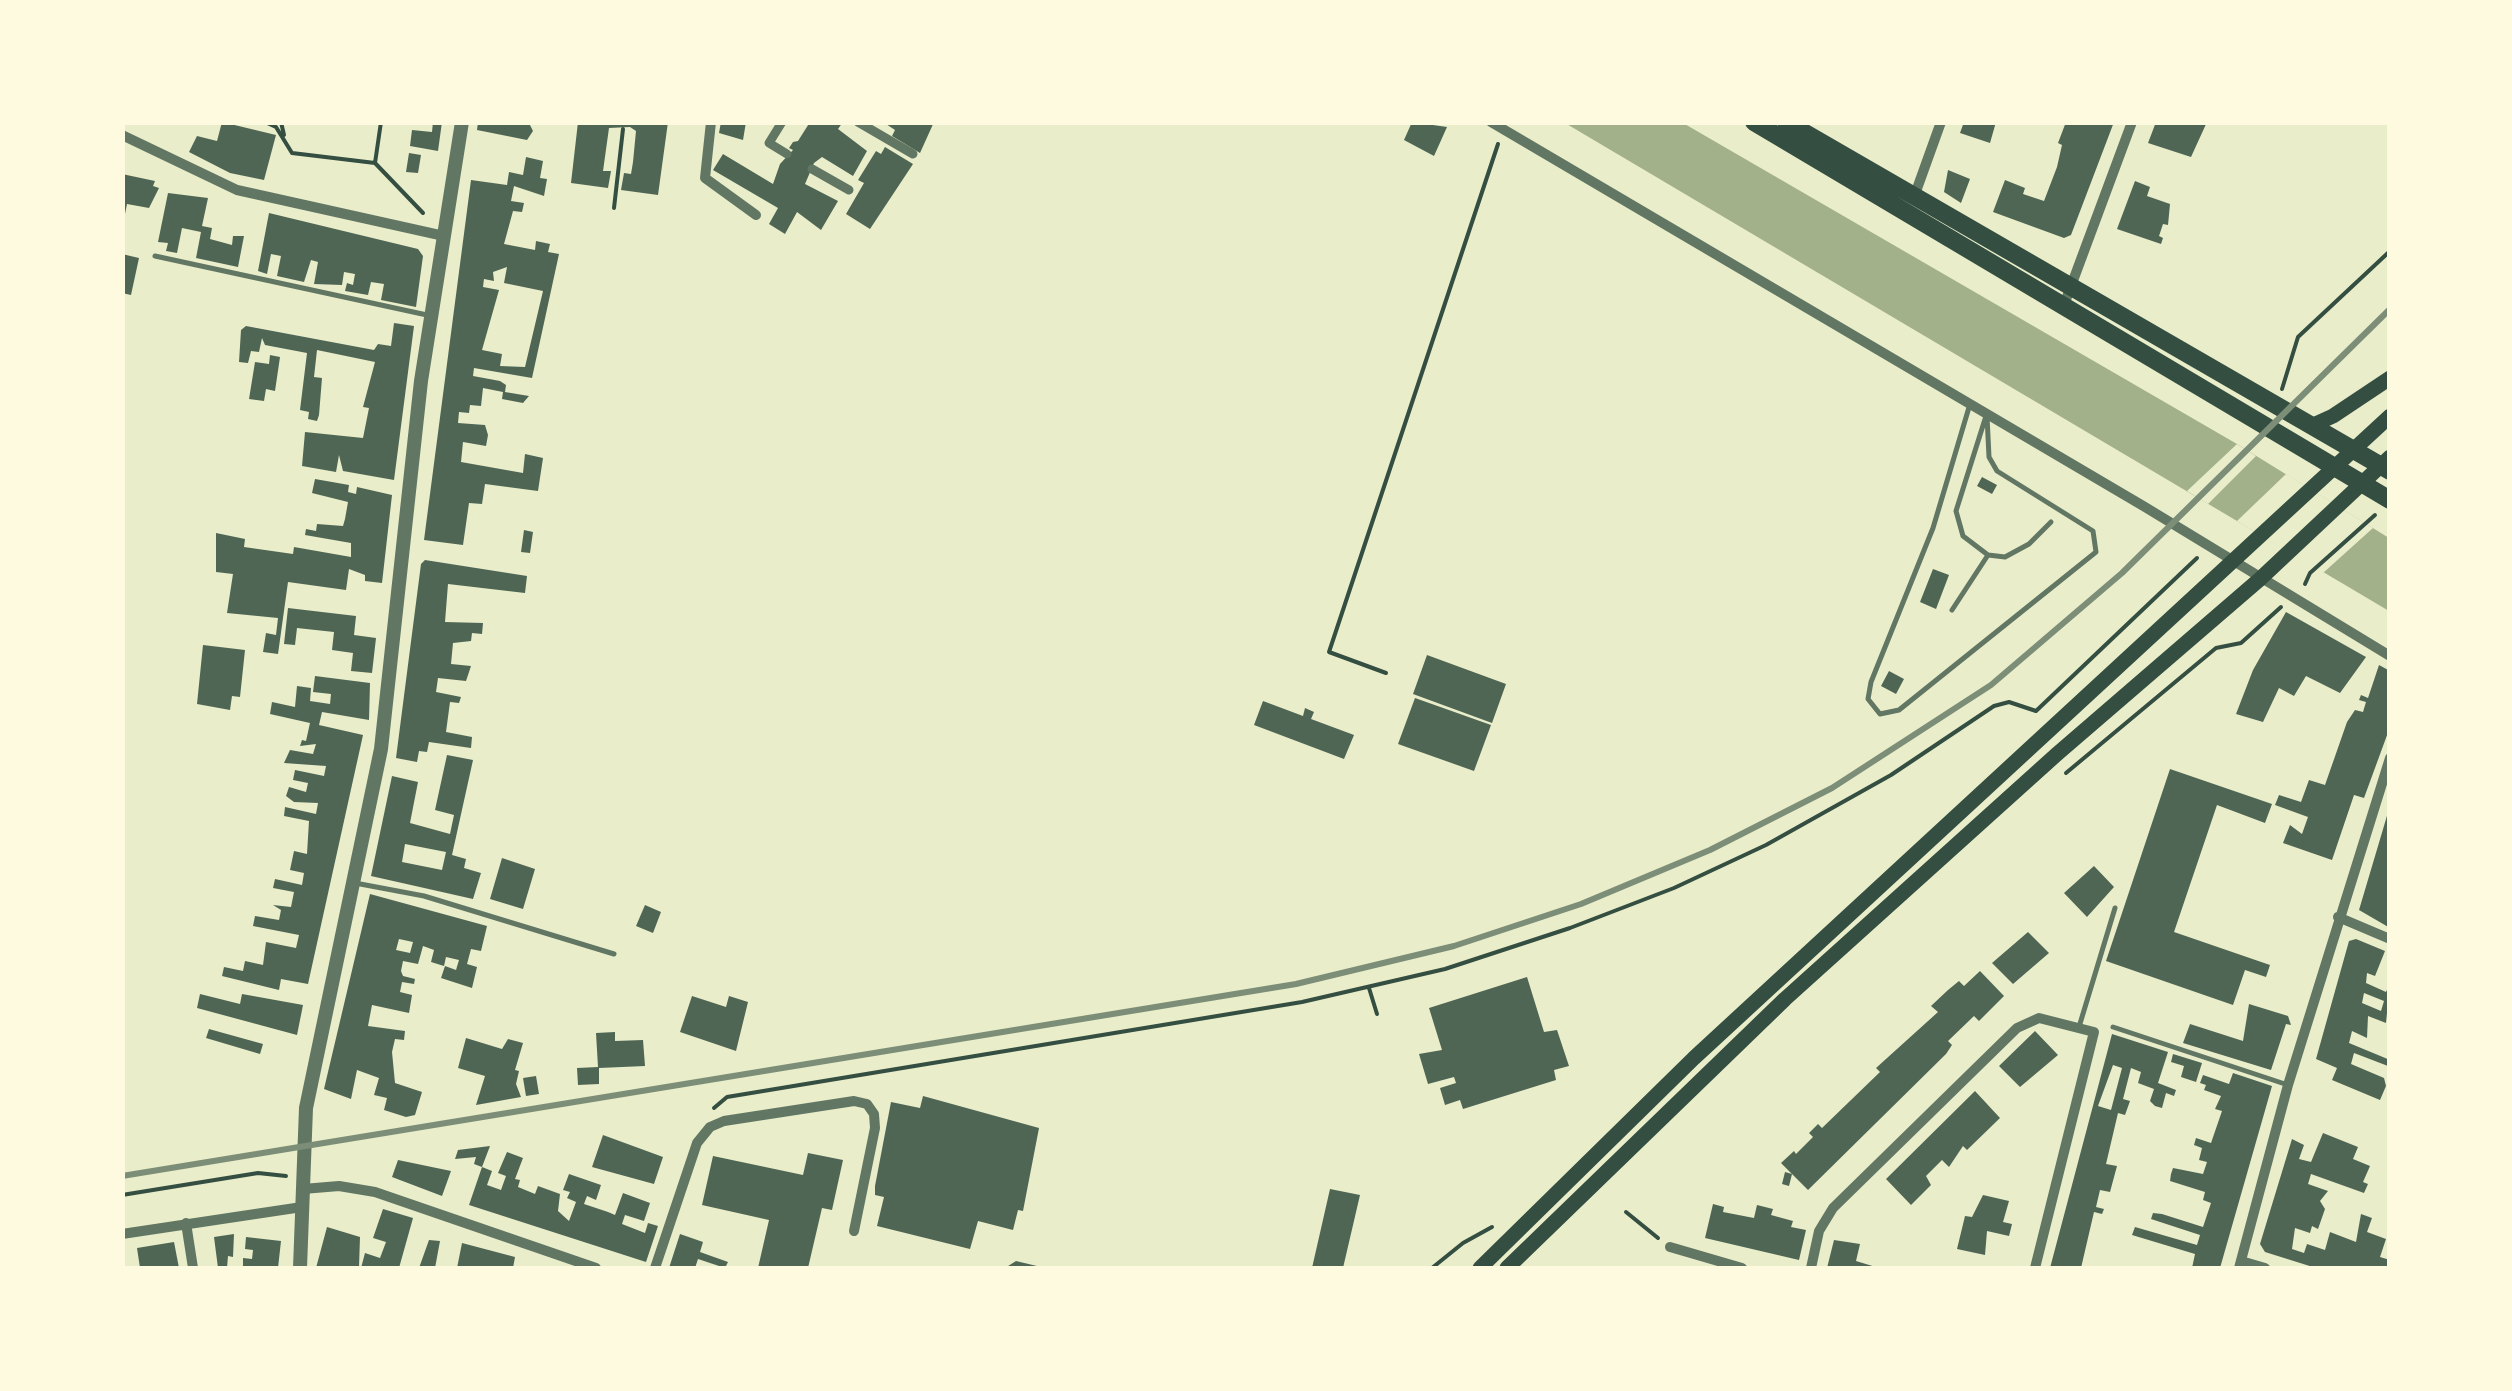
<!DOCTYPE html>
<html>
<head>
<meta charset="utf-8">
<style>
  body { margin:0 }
  #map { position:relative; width:2512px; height:1391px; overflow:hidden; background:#e9edc9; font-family:Literata,serif }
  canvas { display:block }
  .frame { position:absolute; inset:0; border:125px solid #fefae0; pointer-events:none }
</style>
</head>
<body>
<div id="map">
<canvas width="2512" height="1391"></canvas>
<div class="frame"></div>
</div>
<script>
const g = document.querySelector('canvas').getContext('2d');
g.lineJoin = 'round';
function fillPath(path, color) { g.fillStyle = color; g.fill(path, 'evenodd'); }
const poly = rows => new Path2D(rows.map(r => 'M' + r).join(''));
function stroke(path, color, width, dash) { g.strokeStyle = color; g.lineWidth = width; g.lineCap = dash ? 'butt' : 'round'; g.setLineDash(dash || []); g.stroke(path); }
fillPath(poly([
  [1565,123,1683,123,2237,444,2389,538,2389,611]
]), '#a3b18a');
fillPath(poly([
  [2237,444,2256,456,2208,504,2187,491],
  [2286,474,2373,528,2323,573,2237,521]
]), '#e9edc9');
fillPath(poly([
  [222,122,276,135,264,180,230,173,189,152,197,136,217,141],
  [433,122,442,122,438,151,410,146,412,130,432,132],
  [478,122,517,122,530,125,533,131,527,140,477,130],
  [578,122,668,122,658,195,621,190,624,173,631,174,633,162,636,131,630,127,609,128,603,171,611,171,608,188,571,183],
  [721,122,746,122,743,140,719,133],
  [810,122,843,122,838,129,867,151,853,176,822,157,814,163,805,184,838,201,821,230,797,212,785,234,769,224,778,208,713,170,723,154,773,184,780,164,793,150,789,148,793,142,798,141],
  [883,122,934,122,920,153,892,136,895,130],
  [1412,122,1447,127,1434,156,1404,140],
  [1964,122,1996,122,1990,143,1960,133],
  [2066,122,2114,122,2071,235,2064,238,1993,212,2005,180,2025,188,2023,194,2044,201,2057,167,2062,145,2058,143],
  [2156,122,2207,122,2191,157,2148,143],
  [885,147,913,164,870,229,846,214,864,183,858,180,876,151,881,154],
  [409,153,421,155,418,173,406,172],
  [526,157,543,161,540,178,547,179,544,196,514,186,511,201,524,203,522,212,513,211,504,244,535,250,536,241,550,244,548,252,559,254,532,378,474,368,473,376,500,381,506,385,505,392,529,396,523,403,502,399,503,392,483,388,481,406,470,405,469,413,459,412,458,423,485,425,488,435,486,446,463,442,461,462,523,473,525,454,543,458,538,491,485,484,482,504,469,503,463,545,424,540,471,180,507,185,509,172,523,175],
  [507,267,504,283,543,291,525,367,500,366,502,354,482,350,499,290,483,287,484,279,494,281,493,272],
  [1948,170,1970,179,1961,203,1944,192],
  [122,174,155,181,153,186,159,188,149,208,127,204,124,219],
  [2135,181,2150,187,2147,196,2170,204,2168,225,2163,224,2159,236,2163,238,2161,244,2117,229],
  [168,193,208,198,202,226,212,228,210,239,232,245,233,236,244,236,238,267,196,258,201,232,182,228,177,253,166,251,168,243,158,242],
  [269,213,418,249,423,256,416,307,381,300,384,284,371,282,368,295,345,291,347,283,353,285,355,274,344,272,342,285,314,284,318,262,311,260,304,282,277,276,281,256,271,254,267,274,258,271],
  [122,254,139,258,131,295,122,293],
  [394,323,414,326,394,480,343,471,339,455,336,472,302,466,305,432,363,438,369,408,363,407,375,362,317,350,314,377,322,378,319,415,317,421,308,419,309,412,300,410,307,353,265,345,262,338,259,352,251,351,248,363,239,362,241,330,246,326,374,350,378,344,391,346],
  [270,355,280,357,275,391,266,389,264,401,249,399,255,362,269,364],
  [1982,477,1997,485,1992,494,1977,486],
  [315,479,349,485,348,492,356,494,357,487,392,495,382,583,365,581,365,575,349,569,346,590,288,582,278,654,263,652,266,633,276,635,278,618,227,613,233,574,216,572,216,533,245,539,244,547,293,554,294,547,351,557,351,543,305,535,306,529,316,531,317,524,343,526,345,519,348,502,312,493],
  [524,530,533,532,530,553,521,552],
  [425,560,527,576,525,593,448,584,445,622,483,623,482,634,472,633,471,641,453,643,451,664,471,666,466,681,438,678,436,692,461,697,459,703,450,702,446,732,472,737,471,748,429,742,427,752,419,751,417,762,396,758,421,564],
  [1933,569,1949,575,1936,609,1920,602],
  [288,608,356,616,354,635,376,638,372,673,351,671,353,653,332,650,334,632,297,628,295,645,284,644],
  [2286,612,2366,657,2340,693,2306,676,2294,696,2279,688,2263,722,2236,714,2253,670],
  [203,645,245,650,240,697,232,696,230,710,197,704],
  [1427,655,1506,684,1492,723,1413,694],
  [2379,665,2390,671,2390,727,2364,798,2354,795,2332,860,2283,843,2290,825,2302,834,2308,817,2275,805,2279,795,2301,802,2309,780,2325,785,2347,722,2355,710,2363,712,2366,702,2359,700,2361,695,2368,698],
  [1889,671,1904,679,1896,694,1881,686],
  [315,676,370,683,369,720,322,712,319,725,363,735,308,984,281,979,279,990,222,976,224,967,243,971,245,961,263,965,266,942,296,948,299,935,253,926,255,916,279,920,281,910,273,905,291,907,294,892,273,888,275,879,302,885,304,873,290,870,294,851,307,854,309,821,284,816,285,807,316,814,318,803,294,802,286,796,289,787,306,792,308,783,293,780,295,770,324,776,326,766,284,763,290,750,313,754,316,744,300,746,302,740,306,741,310,723,270,714,272,702,295,707,297,686,311,688,310,701,330,704,331,694,313,692],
  [1415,698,1491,725,1474,771,1398,744],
  [1263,701,1303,716,1305,708,1314,712,1311,719,1354,735,1344,759,1254,725],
  [447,755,473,760,452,855,466,859,464,868,481,873,473,899,371,876,392,776,418,782,410,823,450,834,454,815,435,810],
  [405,844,446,852,442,870,402,862],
  [2170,769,2272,804,2265,823,2217,805,2174,932,2270,965,2266,977,2245,970,2233,1005,2106,961],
  [2389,809,2388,910,2390,928,2359,910],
  [502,858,535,869,523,909,490,899],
  [2094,866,2114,887,2087,917,2064,893],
  [370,894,487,926,481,951,471,949,467,964,477,967,472,988,441,978,445,966,456,970,459,960,446,957,444,966,431,962,434,950,423,946,418,964,403,961,401,971,403,976,415,979,414,984,402,982,400,992,412,995,409,1013,372,1005,368,1026,405,1031,404,1040,395,1039,392,1052,395,1083,422,1092,415,1115,406,1117,384,1110,387,1098,374,1095,379,1078,357,1070,351,1099,324,1089],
  [399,939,413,942,410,953,396,950],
  [645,905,661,912,653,933,636,926],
  [2028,932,2049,953,2013,984,1992,963],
  [2356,939,2385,951,2375,976,2367,973,2366,983,2386,992,2390,983,2386,1023,2368,1016,2367,1038,2352,1031,2349,1043,2390,1060,2388,1066,2354,1053,2351,1064,2384,1078,2386,1086,2380,1100,2332,1080,2337,1068,2316,1059,2349,941],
  [2364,993,2384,1001,2381,1011,2362,1003],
  [1980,971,2004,996,1979,1021,1974,1016,1948,1041,1952,1045,1946,1054,1808,1190,1792,1174,1789,1186,1782,1184,1785,1172,1792,1174,1781,1163,1794,1151,1796,1154,1813,1137,1809,1133,1818,1124,1822,1128,1880,1072,1876,1068,1938,1012,1931,1006,1948,990,1959,981,1964,986],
  [1527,977,1544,1032,1557,1030,1569,1066,1554,1070,1556,1080,1463,1109,1460,1100,1445,1105,1440,1088,1456,1083,1454,1077,1428,1084,1419,1054,1442,1050,1429,1008],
  [200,994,240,1004,242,994,303,1005,297,1035,197,1008],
  [692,996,726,1007,729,996,748,1002,736,1051,680,1032],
  [2249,1004,2288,1016,2291,1025,2286,1024,2271,1070,2183,1043,2190,1024,2243,1041],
  [209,1029,263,1044,260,1054,206,1038],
  [2035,1031,2058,1055,2020,1087,1999,1066],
  [615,1032,615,1041,643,1040,645,1066,599,1068,599,1084,578,1085,577,1068,598,1067,596,1033],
  [2112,1034,2168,1052,2158,1083,2176,1090,2174,1096,2166,1093,2162,1108,2155,1106,2150,1101,2154,1089,2138,1083,2141,1072,2131,1068,2123,1099,2130,1101,2125,1115,2118,1113,2106,1164,2117,1166,2110,1192,2100,1190,2096,1207,2104,1209,2102,1214,2094,1212,2081,1268,2050,1268],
  [2113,1065,2122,1068,2111,1110,2098,1106],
  [466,1038,502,1049,508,1039,523,1043,515,1070,519,1071,516,1084,521,1097,476,1105,485,1076,458,1068],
  [2173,1054,2202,1063,2196,1082,2181,1077,2184,1066,2171,1062],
  [2233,1073,2272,1086,2220,1268,2192,1268,2195,1254,2132,1235,2135,1227,2197,1245,2200,1235,2151,1219,2153,1213,2162,1214,2203,1227,2211,1203,2203,1200,2205,1192,2170,1181,2171,1174,2173,1168,2203,1174,2207,1162,2199,1160,2202,1148,2194,1145,2196,1138,2211,1143,2222,1111,2215,1109,2221,1096,2204,1090,2206,1085,2200,1083,2203,1075,2229,1084],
  [536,1076,539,1094,526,1096,523,1078],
  [1975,1091,2000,1118,1967,1150,1963,1146,1949,1167,1942,1160,1926,1176,1931,1185,1911,1205,1886,1179],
  [923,1096,1039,1128,1023,1211,1018,1210,1013,1230,978,1221,970,1249,877,1226,884,1197,875,1195,875,1186,891,1102,920,1108],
  [2323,1133,2358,1147,2353,1159,2370,1166,2363,1182,2368,1184,2364,1193,2311,1174,2308,1184,2328,1191,2320,1201,2325,1209,2318,1229,2312,1226,2310,1233,2295,1228,2292,1249,2304,1253,2307,1244,2325,1250,2330,1232,2356,1242,2361,1214,2372,1218,2367,1232,2386,1239,2380,1257,2390,1260,2390,1268,2316,1268,2265,1252,2260,1244,2292,1139,2304,1145,2299,1159,2311,1162],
  [603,1135,663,1157,654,1184,592,1167],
  [490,1146,482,1167,474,1164,476,1157,455,1159,458,1150],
  [507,1152,523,1158,515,1179,520,1180,518,1187,535,1194,538,1186,560,1194,558,1211,569,1221,576,1202,567,1198,570,1192,563,1190,569,1174,601,1185,596,1200,587,1196,584,1204,608,1212,615,1215,623,1193,650,1203,644,1221,625,1215,622,1224,645,1233,648,1223,658,1226,646,1262,469,1205,482,1167,492,1171,487,1185,501,1190,506,1176,498,1173],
  [808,1153,843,1160,832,1210,822,1208,808,1268,758,1268,769,1220,702,1205,713,1156,803,1175],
  [398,1160,451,1171,442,1196,392,1177],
  [1330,1189,1360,1195,1343,1268,1312,1268],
  [1983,1195,2009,1201,2003,1222,2012,1224,2009,1236,1987,1231,1985,1255,1957,1249,1965,1216,1972,1217],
  [1713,1204,1724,1207,1723,1212,1754,1218,1757,1205,1773,1209,1771,1215,1793,1221,1791,1227,1806,1230,1799,1260,1705,1238],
  [383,1209,413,1218,399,1268,361,1268,365,1253,380,1258,386,1242,373,1238],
  [327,1227,360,1237,359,1267,316,1268],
  [234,1234,233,1257,228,1256,227,1268,218,1268,214,1237],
  [680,1234,703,1242,700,1252,728,1262,725,1268,698,1259,695,1268,669,1268],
  [246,1237,281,1241,278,1268,243,1268,243,1258,252,1259,253,1250,245,1249],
  [429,1240,440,1241,435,1268,419,1268],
  [1834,1240,1860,1244,1856,1261,1879,1268,1827,1268],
  [174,1242,179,1268,140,1268,137,1248],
  [462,1243,515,1257,513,1268,457,1268],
  [1016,1261,1041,1267,1041,1268,1005,1268]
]), '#4f6655');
stroke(poly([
  [265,122,276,127,292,153,375,163,423,213],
  [281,122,284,135],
  [375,163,381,122],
  [614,208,623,129],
  [2282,389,2298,337,2390,251],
  [2305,584,2310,573,2375,515],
  [1386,673,1329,652,1498,144],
  [2066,773,2216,648,2241,643,2281,607],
  [1369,988,1377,1014],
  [714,1108,727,1097,1302,1002,1445,969,1570,928,1674,888,1766,845,1891,775,1994,706,2009,702,2036,711,2197,558],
  [122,1195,258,1173,286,1176],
  [1626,1212,1658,1238],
  [1432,1268,1463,1243,1492,1227]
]), '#344e41', 4);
stroke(poly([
  [155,256,427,315],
  [1970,404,1933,528,1871,682,1868,699,1880,714,1899,710,2096,552,2093,531,1997,471,1989,457,1987,416],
  [1986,416,1956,511,1963,536,1988,555,2005,557,2029,544,2051,522],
  [1952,610,1988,555],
  [355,883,424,896,614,954],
  [2079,1027,2115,908],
  [2113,1027,2285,1084]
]), '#617663', 5);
stroke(poly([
  [782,122,769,143,787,154],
  [858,122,913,154],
  [812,169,849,190]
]), '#617663', 9);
stroke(poly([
  [711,122,705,178,756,215],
  [1491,122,2145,507,2390,656],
  [122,135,237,190,444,236],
  [1914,197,1941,122],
  [2064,305,2132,122],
  [2338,917,2390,939],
  [303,1189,339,1186,375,1192,596,1268],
  [186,1223,193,1268],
  [122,1234,302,1207],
  [1670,1247,1742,1268],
  [2241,1261,2265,1268],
  [655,1268,697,1143,710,1127,724,1121,854,1101,867,1104,874,1114,875,1128,854,1231],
  [1811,1268,1819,1231,1833,1208,2017,1028,2039,1018,2094,1032,2035,1268],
  [2239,1268,2288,1085,2390,758]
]), '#617663', 10);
stroke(poly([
  [300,1268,306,1108,381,749,421,381,462,122]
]), '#617663', 14);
stroke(poly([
  [2311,426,2333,416,2390,378],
  [1480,1268,1694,1058,2390,416],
  [1507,1268,1785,999,2057,754,2260,579,2390,457]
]), '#344e41', 15);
stroke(poly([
  [1754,122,2390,500],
  [1786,122,2390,471]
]), '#344e41', 18);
stroke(poly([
  [122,1176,1296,984,1454,946,1581,904,1710,850,1832,788,1991,685,2122,573,2390,309]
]), '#7c8e77', 6);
</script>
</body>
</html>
